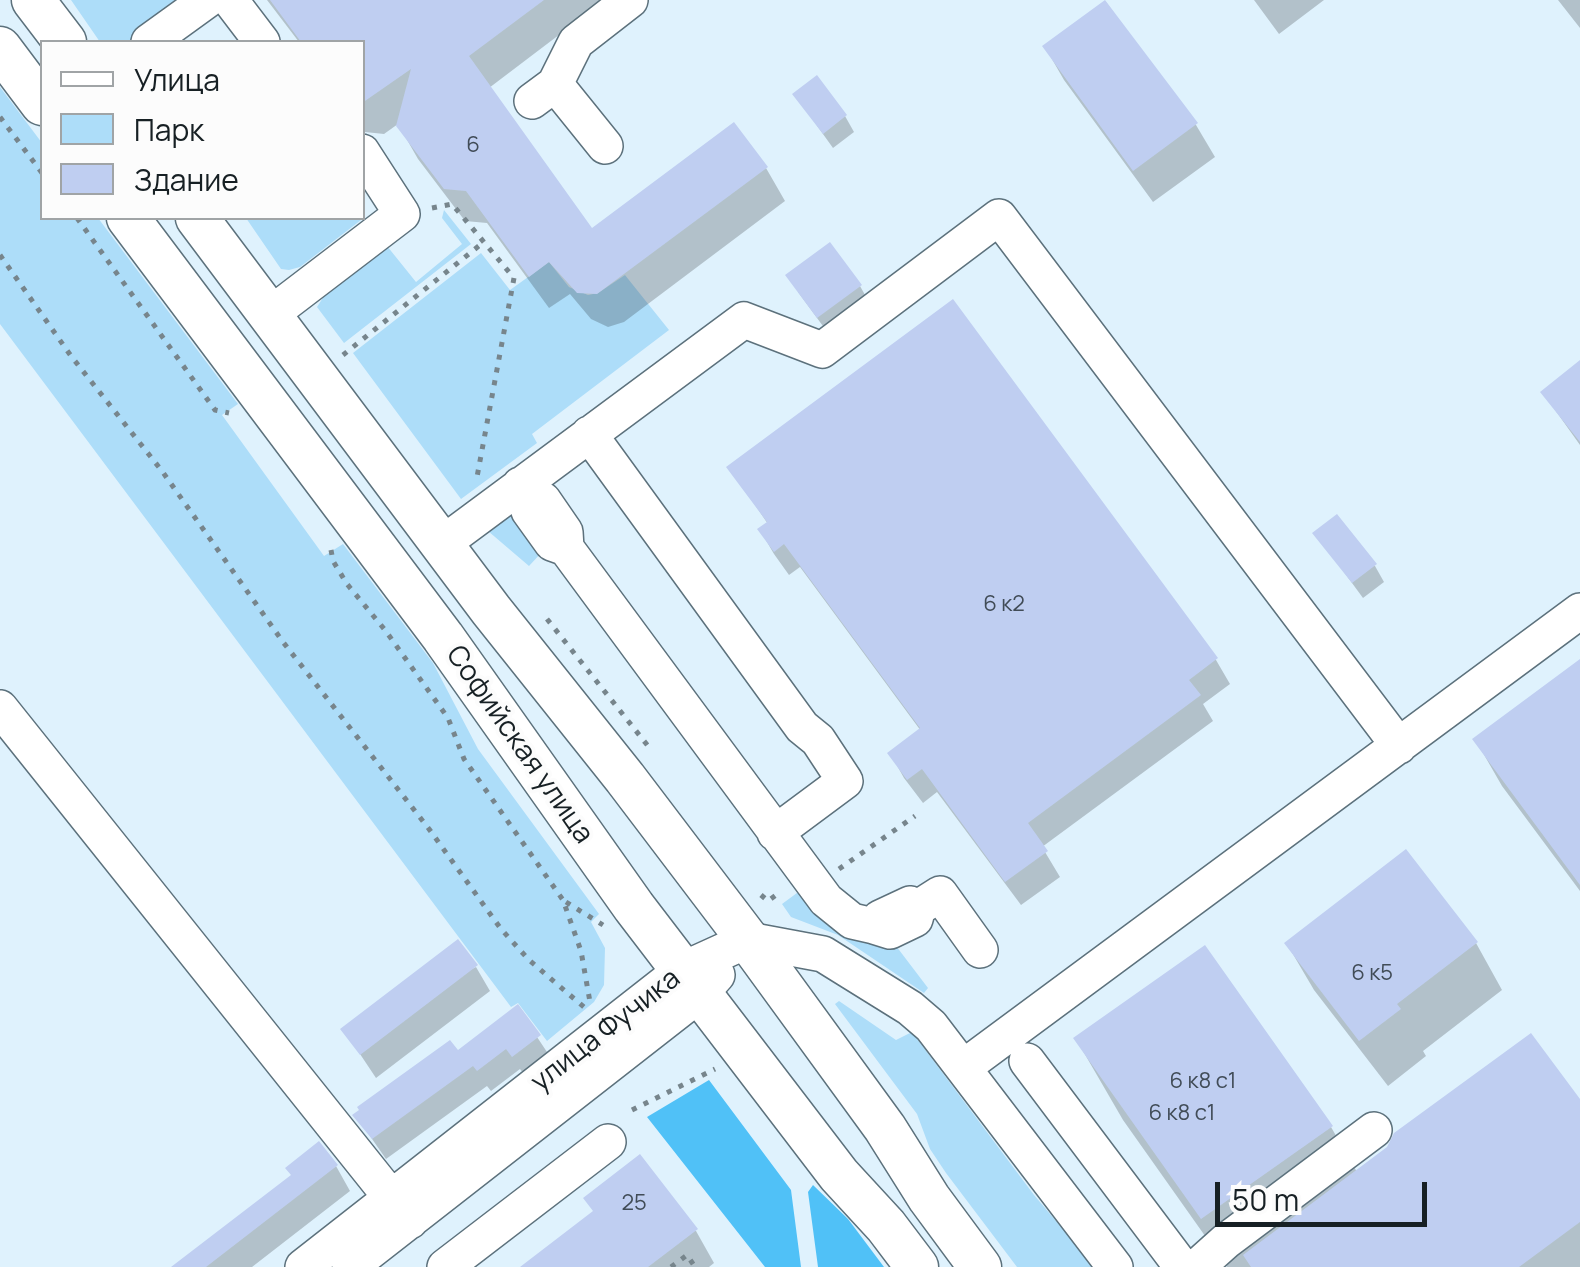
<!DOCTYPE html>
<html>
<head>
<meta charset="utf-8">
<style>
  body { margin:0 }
  #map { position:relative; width:1580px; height:1267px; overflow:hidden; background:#dff2fd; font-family:Manrope,sans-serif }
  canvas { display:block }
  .legend { position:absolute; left:40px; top:40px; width:325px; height:180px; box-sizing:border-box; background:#fcfcfc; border:2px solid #a0a4a6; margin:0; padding:12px 18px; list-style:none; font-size:30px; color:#172024 }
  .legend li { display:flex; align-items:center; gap:20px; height:50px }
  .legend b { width:50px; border:2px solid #a0a4a6 }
  .scale { position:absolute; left:1215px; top:1182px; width:212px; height:45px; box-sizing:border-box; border:5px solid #172024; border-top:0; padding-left:12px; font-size:30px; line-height:35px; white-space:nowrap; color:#172024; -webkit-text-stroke:8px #fcfcfc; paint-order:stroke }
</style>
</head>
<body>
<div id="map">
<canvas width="1580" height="1267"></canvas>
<ul class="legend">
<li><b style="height:12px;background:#fff"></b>Улица</li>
<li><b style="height:28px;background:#adddf9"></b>Парк</li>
<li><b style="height:28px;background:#bfcef1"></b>Здание</li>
</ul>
<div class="scale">50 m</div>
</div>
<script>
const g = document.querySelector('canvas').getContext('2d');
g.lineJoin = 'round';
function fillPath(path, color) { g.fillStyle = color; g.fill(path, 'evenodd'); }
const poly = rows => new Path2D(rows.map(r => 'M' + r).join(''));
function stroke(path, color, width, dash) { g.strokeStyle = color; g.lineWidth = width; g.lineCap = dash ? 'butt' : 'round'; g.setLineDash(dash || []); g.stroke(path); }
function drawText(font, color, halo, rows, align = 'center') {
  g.font = font + ' Manrope,sans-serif'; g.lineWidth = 8; g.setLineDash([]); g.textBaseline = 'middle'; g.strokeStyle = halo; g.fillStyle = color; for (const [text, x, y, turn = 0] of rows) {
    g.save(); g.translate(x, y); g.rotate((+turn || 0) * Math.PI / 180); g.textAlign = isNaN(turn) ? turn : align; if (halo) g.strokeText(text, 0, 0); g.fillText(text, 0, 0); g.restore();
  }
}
fillPath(poly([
  [71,0,189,0,130,42,100,42],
  [0,87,42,143,42,218,98,218,238,404,222,415,324,556,343,544,433,663,478,749,599,914,591,922,605,948,604,985,594,1002,547,1041,518,1003,511,1007,0,324],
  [444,210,471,244,344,343,317,307,328,290,387,246,416,282,462,244,442,218],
  [246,218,360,218,361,220,300,267,289,270,281,269],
  [481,253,510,290,549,262,569,287,588,295,598,293,625,275,669,330,532,434,537,443,461,499,353,353],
  [514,513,543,551,529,566,488,531],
  [801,890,890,938,928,988,924,993,838,935,791,917,782,904],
  [839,1001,896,1040,912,1032,1034,1195,1095,1267,1017,1267,946,1173,930,1149,917,1114,835,1004]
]), '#adddf9');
fillPath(poly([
  [709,1080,791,1190,801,1267,765,1267,647,1117],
  [813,1185,848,1219,884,1267,818,1267,808,1192]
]), '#50c1f7');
fillPath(poly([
  [267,0,605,0,489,88,592,232,766,168,785,201,624,322,608,327,591,319,570,294,549,308,487,223,465,221,418,159,398,124,384,134,365,132,362,128,362,42,299,42],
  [1254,0,1324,0,1279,34],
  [1558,0,1580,0,1580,28],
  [1106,2,1196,125,1215,157,1153,202,1064,80,1045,47],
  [795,95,845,116,854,132,833,148],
  [860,286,869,302,828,333,798,292],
  [952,303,1216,660,1230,684,1203,704,1213,721,1042,847,1060,877,1021,905,937,792,923,803,904,778,890,753,921,731,800,567,789,575,774,554,760,530,768,524,729,467],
  [1580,363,1580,445,1543,393],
  [1316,534,1375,566,1384,582,1363,598],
  [1580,662,1580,891,1502,786,1475,739],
  [1476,943,1502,990,1423,1051,1426,1056,1388,1086,1314,990,1287,944],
  [476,967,490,991,376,1078,344,1030],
  [517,1007,551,1058,526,1077,520,1069,491,1091,487,1086,386,1159,356,1116,457,1053],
  [1076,1039,1331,1127,1357,1172,1580,1103,1580,1267,1227,1267,1123,1120],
  [336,1166,350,1191,252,1267,175,1267],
  [595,1213,696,1231,714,1263,709,1267,524,1267]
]), '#0003');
fillPath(poly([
  [270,0,544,0,469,56,592,228,734,122,768,167,597,294,577,293,549,262,529,277,466,191,444,189,396,126,411,69,362,103,362,42,301,42],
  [1105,0,1198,123,1133,171,1042,46],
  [817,75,847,115,823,134,792,94],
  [830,242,862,285,817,318,785,275],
  [953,299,1218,658,1189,680,1201,695,1028,823,1048,851,1005,882,922,769,907,780,887,753,920,728,784,544,774,552,757,529,767,522,726,467],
  [1580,360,1580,442,1540,392],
  [1337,514,1377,564,1352,583,1312,533],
  [1580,659,1580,885,1472,739],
  [1406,849,1478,942,1397,1004,1401,1009,1359,1041,1284,943],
  [458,939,478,965,360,1055,340,1029],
  [1205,945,1333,1126,1201,1219,1073,1038],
  [518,1004,541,1035,512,1057,506,1049,477,1071,473,1066,372,1139,352,1115,359,1110,357,1107,450,1040,458,1050],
  [1531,1033,1580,1099,1580,1222,1519,1267,1251,1267,1243,1255,1387,1147,1394,1133],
  [319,1141,338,1165,206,1267,171,1267,291,1175,285,1168],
  [640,1154,698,1229,648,1267,520,1267,593,1211,583,1198]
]), '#bfcef1');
const minor = poly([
  [230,0,262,42],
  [149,42,207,0],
  [555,84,576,42,630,0],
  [532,101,555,84,605,146],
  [271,314,402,214,362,152],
  [589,434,802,727,818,740,845,781,775,833],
  [520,485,529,497,529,511,552,543,566,548,565,532,543,500,529,497],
  [442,544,744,320,822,350,999,217,1399,746],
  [566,548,826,900,852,921,874,926],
  [0,708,410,1221],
  [910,904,918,908,915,919,890,931,874,926,880,918,910,904],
  [918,908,940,894,980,950],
  [748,940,823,954,910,1008,931,1026,1115,1267],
  [1027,1061,1182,1267],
  [964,1067,1580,611],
  [303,1267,682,970,748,940],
  [350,1267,701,993,717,975],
  [445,1267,608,1142],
  [1197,1267,1226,1241,1374,1130]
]);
const major = poly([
  [33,0,65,42],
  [0,48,42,104],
  [128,218,443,637,634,907,839,1175,886,1226,917,1267],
  [197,218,491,610,625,778,748,940,885,1128,929,1198,980,1267]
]);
stroke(minor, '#5c717c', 38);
stroke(major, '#5c717c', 45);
stroke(poly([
  [0,117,42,173],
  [432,208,452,204,514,278,477,477],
  [77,218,215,410,229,413],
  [0,255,71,356,162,471,283,642,429,829,501,929,529,960,585,1008],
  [343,355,485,241],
  [331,550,333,561,347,584,385,630,448,718,464,759,563,900,581,951,590,1002],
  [547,619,652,751],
  [839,869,915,816],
  [761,895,768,901,780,892],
  [566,902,603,925],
  [632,1110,715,1069],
  [671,1267,687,1255,695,1267]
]), '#77858c', 5, [5, 8]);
stroke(minor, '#fff', 35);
stroke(major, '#fff', 42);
drawText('22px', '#414c57', null, [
  ["6",473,146],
  ["6 к2",1004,605],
  ["6 к5",1372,974],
  ["6 к8 с1",1203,1082],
  ["6 к8 с1",1182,1114],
  ["25",634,1204]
]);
drawText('28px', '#172024', '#fcfcfc', [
  ["Софийская улица",519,745,55],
  ["улица Фучика",606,1031,-38]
]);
</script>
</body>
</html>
